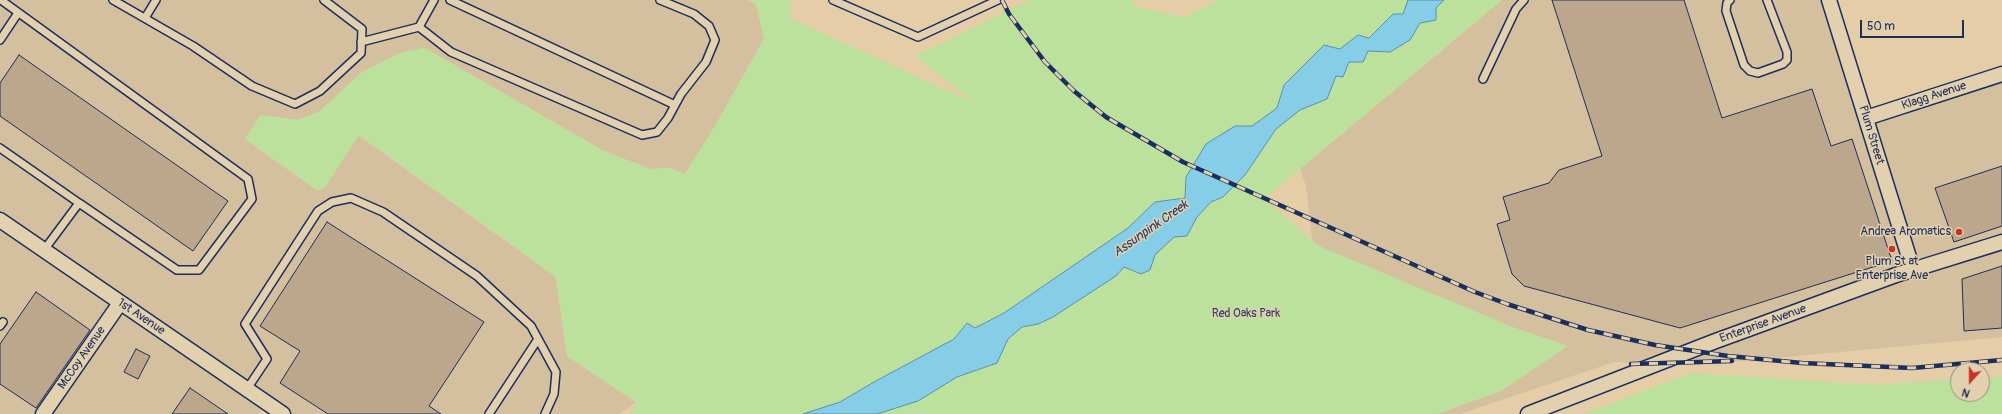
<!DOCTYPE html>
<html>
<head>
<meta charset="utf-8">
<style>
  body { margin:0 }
  #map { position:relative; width:2002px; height:414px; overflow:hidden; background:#e4cda7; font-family:Pangolin,sans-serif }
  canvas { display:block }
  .north { position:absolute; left:1950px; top:362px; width:40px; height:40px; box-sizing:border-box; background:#e3d0ae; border:1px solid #93908e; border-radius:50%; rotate:201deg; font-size:11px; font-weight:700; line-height:16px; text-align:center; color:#1b2f5e }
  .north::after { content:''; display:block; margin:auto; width:14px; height:18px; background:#c8321e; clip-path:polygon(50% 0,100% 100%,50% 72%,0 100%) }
  .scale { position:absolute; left:1860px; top:20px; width:104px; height:18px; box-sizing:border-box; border:2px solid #1b2f5e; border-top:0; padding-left:5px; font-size:12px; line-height:14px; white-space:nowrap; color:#1b2f5e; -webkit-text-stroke:3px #e3d0ae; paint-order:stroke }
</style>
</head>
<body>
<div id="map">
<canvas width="2002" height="414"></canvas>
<div class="north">N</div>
<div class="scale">50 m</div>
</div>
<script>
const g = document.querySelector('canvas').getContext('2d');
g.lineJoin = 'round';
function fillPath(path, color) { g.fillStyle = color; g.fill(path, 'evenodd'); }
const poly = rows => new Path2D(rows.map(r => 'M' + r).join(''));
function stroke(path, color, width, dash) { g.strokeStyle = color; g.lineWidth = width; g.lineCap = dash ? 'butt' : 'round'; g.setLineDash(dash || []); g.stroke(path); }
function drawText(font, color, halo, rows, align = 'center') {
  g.font = font + ' Pangolin,sans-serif'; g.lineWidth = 3; g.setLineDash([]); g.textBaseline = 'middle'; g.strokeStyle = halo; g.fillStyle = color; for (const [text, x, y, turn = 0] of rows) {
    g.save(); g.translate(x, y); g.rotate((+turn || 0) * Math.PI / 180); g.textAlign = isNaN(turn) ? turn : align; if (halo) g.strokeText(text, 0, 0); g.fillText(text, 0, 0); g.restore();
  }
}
fillPath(poly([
  [0,0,747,0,756,4,764,39,715,126,685,174,669,168,650,169,602,150,425,48,362,72,319,112,298,120,261,115,245,139,318,191,325,187,358,135,556,277,567,356,636,402,619,414,277,414,266,407,258,414,0,414],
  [1502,0,1825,0,1866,121,2002,77,2002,337,1699,365,1614,362,1460,414,1379,414,1314,256,1306,186,1300,169]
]), '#d4bf9e');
fillPath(poly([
  [747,0,788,0,792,2,789,18,975,103,915,56,1030,0,1131,0,1136,7,1183,17,1221,0,1408,0,1403,14,1393,14,1369,38,1358,35,1340,49,1284,85,1277,108,1252,126,1235,126,1186,177,1185,198,1155,202,1128,228,1004,313,975,328,967,323,955,339,874,382,840,402,803,414,631,414,636,402,567,356,556,277,359,135,325,187,318,191,245,139,261,115,298,120,319,112,362,72,402,52,425,48,602,150,650,169,670,168,685,174,715,126,764,39,756,4],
  [1444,0,1502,0,1264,199,1319,246,1510,326,1568,346,1501,391,1438,414,877,414,918,401,957,377,997,363,1008,339,1022,327,1038,324,1053,317,1116,276,1124,266,1141,274,1150,270,1155,255,1174,237,1187,236,1197,217,1211,202,1223,197,1245,175,1276,129,1300,110,1327,99,1336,76,1343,77,1349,62,1368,51,1390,52,1410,40,1420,23],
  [1691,373,1874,385,1958,379,1958,394,1982,394,1982,378,2002,377,2002,414,1584,414]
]), '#bce19c');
const water = poly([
  [1408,0,1444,0,1436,8,1436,20,1420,23,1410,40,1390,52,1368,51,1363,62,1349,62,1343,77,1336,76,1327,99,1300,110,1276,129,1245,175,1223,197,1211,202,1197,217,1187,236,1174,237,1155,255,1150,270,1141,274,1124,267,1116,276,1053,317,1038,324,1022,327,1008,339,997,363,957,377,918,401,877,414,803,414,840,402,874,382,954,339,967,323,975,328,1004,313,1128,228,1155,202,1185,198,1186,177,1206,144,1235,126,1252,126,1277,108,1284,85,1324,45,1340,49,1358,35,1369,38,1393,14,1403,14,1408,0]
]);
fillPath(water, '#86cee8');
stroke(water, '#5b8eb1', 1);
const building = poly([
  [1552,0,1684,0,1722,118,1812,89,1831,146,1852,139,1892,261,1680,328,1524,286,1512,274,1497,224,1510,220,1503,197,1549,183,1559,170,1602,156,1552,0],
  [19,55,228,201,193,251,0,116,0,83,19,55],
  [2002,166,2002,226,1954,242,1935,188,2002,166],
  [327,222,484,322,429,406,441,414,328,414,280,383,300,351,260,326,327,222],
  [2002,266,2002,328,1964,331,1962,279,2002,266],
  [36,292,90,330,36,408,0,384,0,344,36,292],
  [136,349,150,356,138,379,124,372,136,349],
  [190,388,228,414,172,414,190,388]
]);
fillPath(building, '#bda78c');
stroke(building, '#1b2f5e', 1);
const lane = poly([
  [1,0,248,179,252,199,199,270,177,270,79,203,44,250],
  [113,0,193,46,252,86,295,104,320,91,361,53,362,29,324,0],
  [450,0,675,105],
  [833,0,918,37,998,0],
  [1730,0,1727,3,1726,11,1744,65,1750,71,1758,73,1783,64,1787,60,1787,52,1767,0],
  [145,18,156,0],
  [419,27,451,52,642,135,657,132,668,118,681,94,706,62,715,40,709,26,694,14,660,0],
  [0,40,18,13],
  [361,42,419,27,434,0],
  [1483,79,1516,9,1524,0],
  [0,148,79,203],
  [0,326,3,322],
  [247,389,267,359,245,324,318,211,332,202,351,198,383,212,477,276,531,326,556,372,554,394,545,414],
  [489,414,538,339]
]);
const street = poly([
  [1829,0,1913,270],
  [1866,118,2002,74],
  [0,220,283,414],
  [43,414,120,303],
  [1528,414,1713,342,1896,275,2002,242]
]);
stroke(lane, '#1b2f5e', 10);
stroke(street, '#1b2f5e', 17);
stroke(lane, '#e3d0ae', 7);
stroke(street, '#e3d0ae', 14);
const rail = poly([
  [1002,0,1009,14,1045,62,1074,91,1106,117,1183,162,1475,292,1507,304,1588,330,1655,345,1728,356,1802,363,1912,368,2002,360],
  [1631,364,1732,361]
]);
stroke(rail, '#1b2f5e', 4.5);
stroke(rail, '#e3d0ae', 3, [9]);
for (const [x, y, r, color] of [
  [1959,232,4,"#c8321e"],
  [1892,249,4,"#c8321e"]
]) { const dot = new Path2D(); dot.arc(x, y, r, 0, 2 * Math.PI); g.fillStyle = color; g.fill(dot); stroke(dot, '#e3d0ae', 1.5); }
drawText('12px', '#1b2f5e', '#e3d0ae', [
  ["Klagg Avenue",1934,96,-18],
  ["Plum Street",1871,135,73],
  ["1st Avenue",141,317,34],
  ["Enterprise Avenue",1763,324,-20],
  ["McCoy Avenue",82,358,-55]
]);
drawText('12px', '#1b2f5e', '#e3d0ae', [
  ["Andrea Aromatics",1951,232],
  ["Plum St at",1892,262,"center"],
  ["Enterprise Ave",1892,276,"center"]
], 'right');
drawText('12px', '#2b4164', '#e3d0ae', [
  ["Red Oaks Park",1246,314]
]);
drawText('italic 13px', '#263f6c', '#e3d0ae', [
  ["Assunpink Creek",1151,229,-35]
]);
</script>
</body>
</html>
